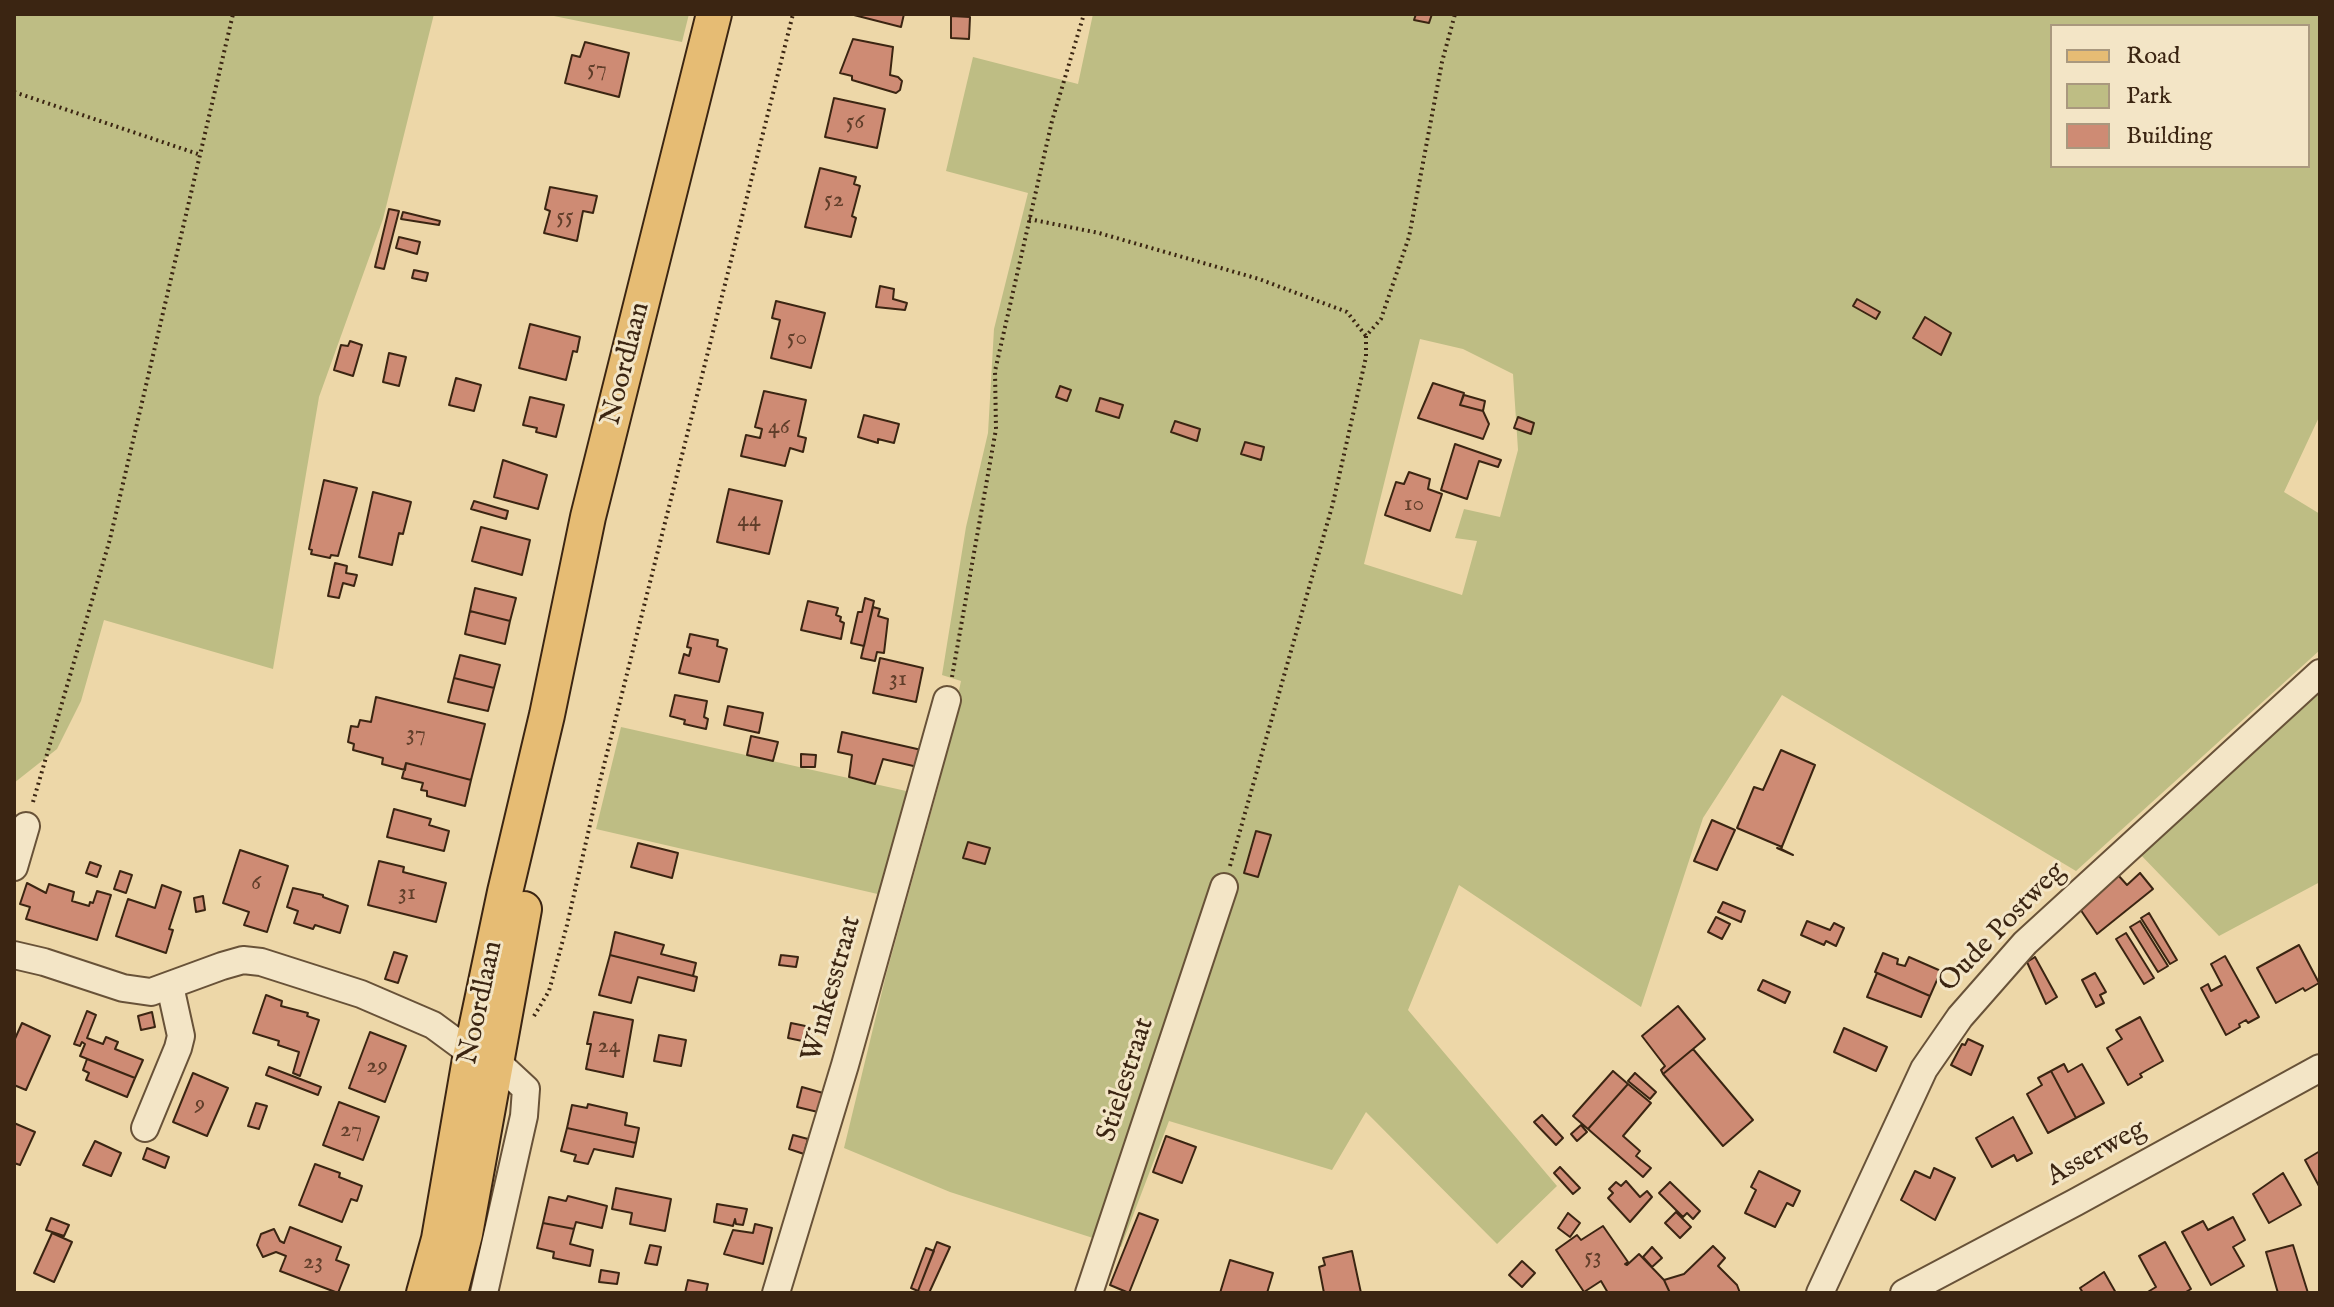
<!DOCTYPE html>
<html>
<head>
<meta charset="utf-8">
<style>
  body { margin:0 }
  #map { position:relative; width:2334px; height:1307px; overflow:hidden; background:#edd7a8; font-family:"IM FELL English",serif }
  canvas { display:block }
  .frame { position:absolute; inset:0; border:16px solid #3b2512; pointer-events:none }
  .legend { position:absolute; left:2050px; top:24px; width:260px; height:144px; box-sizing:border-box; background:#f3e5c6; border:2px solid #a9987e; margin:0; padding:10px 14px; list-style:none; font-size:24px; color:#3b2512 }
  .legend li { display:flex; align-items:center; gap:16px; height:40px }
  .legend b { width:40px; border:2px solid #a9987e }
</style>
</head>
<body>
<div id="map">
<canvas width="2334" height="1307"></canvas>
<div class="frame"></div>
<ul class="legend">
<li><b style="height:10px;background:#e6bc74"></b>Road</li>
<li><b style="height:22px;background:#bebd84"></b>Park</li>
<li><b style="height:22px;background:#ce8b74"></b>Building</li>
</ul>
</div>
<script>
const g = document.querySelector('canvas').getContext('2d');
g.lineJoin = 'round';
function fillPath(path, color) { g.fillStyle = color; g.fill(path, 'evenodd'); }
const poly = rows => new Path2D(rows.map(r => 'M' + r).join(''));
function stroke(path, color, width, dash) { g.strokeStyle = color; g.lineWidth = width; g.lineCap = dash ? 'butt' : 'round'; g.setLineDash(dash || []); g.stroke(path); }
function drawText(font, color, halo, rows, align = 'center') {
  g.font = font + ' "IM FELL English",serif'; g.lineWidth = 6; g.setLineDash([]); g.textBaseline = 'middle'; g.strokeStyle = halo; g.fillStyle = color; for (const [text, x, y, turn = 0] of rows) {
    g.save(); g.translate(x, y); g.rotate((+turn || 0) * Math.PI / 180); g.textAlign = isNaN(turn) ? turn : align; if (halo) g.strokeText(text, 0, 0); g.fillText(text, 0, 0); g.restore();
  }
}
fillPath(poly([
  [14,14,434,14,383,219,319,397,273,669,104,620,81,701,57,749,14,783],
  [544,14,689,14,682,42],
  [1093,14,2320,14,2320,415,2284,492,2320,514,2320,650,2076,871,1782,695,1703,818,1641,1007,1459,885,1408,1010,1557,1186,1497,1244,1366,1112,1332,1170,1169,1121,1121,1247,950,1192,844,1148,886,975,939,784,961,681,942,675,966,527,988,433,994,329,1028,193,946,171,973,57,1078,84],
  [2052,26,2308,26,2308,166,2052,166],
  [1420,339,1463,349,1513,374,1518,450,1500,517,1464,509,1455,538,1477,541,1462,595,1364,564],
  [2320,683,2320,882,2219,936,2138,852],
  [621,727,915,793,882,895,596,829]
]), '#bebd84');
const building = poly([
  [850,14,904,14,901,27,850,14],
  [1416,14,1432,14,1429,23,1414,20,1416,14],
  [951,16,970,17,969,39,951,38,951,16],
  [853,39,893,47,890,75,898,77,902,81,900,90,896,93,852,80,852,76,840,73,853,39],
  [585,42,629,53,619,97,565,83,572,55,580,57,585,42],
  [834,98,885,109,877,148,825,137,834,98],
  [820,168,856,177,854,184,860,186,852,216,856,218,851,237,805,227,820,168],
  [550,187,597,196,593,213,583,211,577,241,544,233,550,211,545,209,550,187],
  [389,209,399,211,384,269,375,267,389,209],
  [403,212,440,221,439,225,401,219,403,212],
  [399,237,420,242,417,254,396,248,399,237],
  [414,270,428,273,426,281,412,278,414,270],
  [880,286,894,289,893,299,907,303,905,310,876,307,880,286],
  [1857,299,1880,312,1876,319,1853,306,1857,299],
  [776,301,825,313,811,368,771,358,780,320,772,318,776,301],
  [1925,317,1951,333,1941,355,1913,338,1925,317],
  [530,324,580,337,577,352,573,351,566,380,519,368,530,324],
  [350,341,362,345,353,376,334,370,341,345,348,346,350,341],
  [389,353,406,357,399,386,383,382,389,353],
  [456,378,481,385,474,411,449,405,456,378],
  [1433,383,1464,393,1460,405,1483,411,1489,424,1483,439,1418,418,1433,383],
  [1060,386,1071,390,1067,401,1056,397,1060,386],
  [764,391,806,400,798,436,806,438,803,452,790,448,785,466,741,456,746,435,760,438,762,429,755,427,764,391],
  [1464,395,1485,401,1483,411,1460,405,1464,395],
  [530,397,564,405,556,437,536,432,537,428,523,425,530,397],
  [1100,398,1123,405,1119,418,1096,411,1100,398],
  [864,415,899,424,894,443,878,439,878,443,858,437,864,415],
  [1518,417,1534,423,1531,434,1514,428,1518,417],
  [1175,421,1200,429,1197,441,1171,432,1175,421],
  [1245,442,1264,447,1261,460,1241,454,1245,442],
  [1455,444,1501,460,1498,467,1479,461,1467,499,1441,490,1455,444],
  [503,460,547,475,538,509,494,497,503,460],
  [1409,472,1430,479,1428,489,1442,494,1430,531,1385,515,1396,482,1404,484,1409,472],
  [324,480,357,488,338,556,331,555,330,558,311,554,312,550,309,549,324,480],
  [729,489,782,501,769,554,717,542,729,489],
  [373,492,411,502,403,534,399,533,392,565,359,557,373,492],
  [474,501,508,511,506,519,471,509,474,501],
  [481,527,530,540,522,575,472,561,481,527],
  [335,563,347,566,346,573,357,575,354,586,343,583,339,598,328,596,335,563],
  [475,588,516,598,510,621,470,611,475,588],
  [865,598,874,601,864,646,851,643,858,612,862,612,865,598],
  [808,601,838,608,836,615,841,617,840,621,844,623,841,639,801,630,808,601],
  [873,607,880,609,878,616,888,619,884,653,877,652,875,661,861,658,873,607],
  [470,611,510,621,505,644,465,634,470,611],
  [690,634,718,640,717,646,727,649,719,682,679,673,684,654,689,656,691,648,687,647,690,634],
  [460,655,500,665,494,688,454,678,460,655],
  [880,658,923,668,916,702,873,693,880,658],
  [454,678,494,688,488,711,448,702,454,678],
  [675,695,707,701,704,717,708,719,706,729,684,724,685,720,670,716,675,695],
  [376,697,485,724,471,780,406,763,405,770,382,764,383,758,353,750,354,744,348,742,351,726,358,727,360,720,371,722,376,697],
  [728,706,763,713,759,733,724,725,728,706],
  [842,732,926,751,922,768,883,759,875,784,849,777,852,755,838,752,842,732],
  [751,736,778,742,773,761,747,755,751,736],
  [1781,750,1815,765,1781,849,1793,855,1777,848,1781,849,1782,847,1737,828,1754,787,1763,790,1781,750],
  [801,754,816,755,815,767,801,767,801,754],
  [406,763,471,780,465,806,427,796,427,791,421,790,423,783,402,778,406,763],
  [394,809,431,819,429,825,449,831,444,851,387,837,394,809],
  [1712,820,1735,830,1717,870,1694,861,1712,820],
  [1256,831,1271,835,1258,877,1244,873,1256,831],
  [968,842,990,848,985,864,963,858,968,842],
  [638,843,678,853,672,878,631,867,638,843],
  [240,850,288,866,267,932,244,925,249,912,223,903,240,850],
  [379,861,404,867,403,872,446,883,436,922,368,905,379,861],
  [90,862,101,866,97,877,86,873,90,862],
  [120,871,132,875,126,893,114,889,120,871],
  [2140,873,2153,889,2097,934,2078,906,2118,875,2127,885,2140,873],
  [27,883,46,893,49,884,74,892,72,901,89,906,90,902,93,903,97,891,111,895,97,940,26,919,30,907,20,904,27,883],
  [162,885,181,892,169,929,173,930,166,953,116,936,128,899,155,908,162,885],
  [293,888,323,895,323,897,348,906,340,933,315,925,313,929,294,923,298,911,287,907,293,888],
  [203,896,205,910,196,912,194,898,203,896],
  [1723,902,1745,911,1741,922,1718,912,1723,902],
  [2149,913,2177,960,2170,964,2141,918,2149,913],
  [1716,917,1730,924,1722,939,1708,932,1716,917],
  [1807,921,1830,930,1834,923,1844,928,1836,946,1826,941,1824,945,1801,935,1807,921],
  [2140,921,2168,966,2158,972,2130,927,2140,921],
  [615,932,664,945,661,954,696,963,693,976,610,955,615,932],
  [2126,933,2154,978,2144,984,2116,939,2126,933],
  [2299,945,2319,983,2305,991,2303,988,2276,1003,2257,968,2299,945],
  [394,952,407,956,398,983,385,979,394,952],
  [1883,953,1898,959,1897,964,1905,966,1909,957,1941,971,1930,996,1875,972,1883,953],
  [610,955,697,977,694,991,638,977,631,1003,599,995,610,955],
  [781,955,798,957,796,967,779,965,781,955],
  [2225,956,2259,1017,2248,1023,2246,1020,2239,1024,2240,1027,2226,1035,2201,988,2208,984,2211,991,2222,985,2211,964,2225,956],
  [2035,957,2057,997,2046,1004,2027,962,2035,957],
  [1877,973,1930,996,1921,1017,1867,997,1877,973],
  [2095,973,2106,992,2100,995,2104,1003,2096,1007,2082,980,2095,973],
  [1763,980,1790,992,1785,1003,1758,990,1763,980],
  [266,995,282,1001,281,1006,308,1013,307,1016,319,1020,300,1076,293,1073,299,1052,278,1045,279,1041,253,1033,266,995],
  [1678,1006,1705,1039,1663,1074,1661,1070,1665,1066,1642,1036,1678,1006],
  [87,1011,96,1015,87,1038,103,1044,106,1037,118,1042,115,1049,143,1060,135,1078,80,1056,85,1044,82,1042,80,1046,74,1044,87,1011],
  [152,1012,155,1027,141,1030,138,1016,152,1012],
  [594,1012,633,1020,623,1077,586,1069,591,1044,587,1044,594,1012],
  [2140,1017,2163,1061,2140,1074,2142,1077,2128,1085,2107,1048,2122,1039,2116,1030,2140,1017],
  [22,1023,50,1036,26,1090,14,1085,14,1041,22,1023],
  [791,1023,815,1028,812,1043,788,1038,791,1023],
  [1844,1028,1887,1047,1876,1071,1834,1052,1844,1028],
  [370,1032,406,1046,385,1102,349,1088,370,1032],
  [659,1035,686,1040,681,1066,654,1061,659,1035],
  [1968,1039,1983,1046,1971,1075,1951,1065,1962,1044,1965,1045,1968,1039],
  [1693,1049,1753,1120,1723,1146,1663,1074,1693,1049],
  [87,1059,135,1078,127,1097,86,1080,89,1073,83,1070,87,1059],
  [2064,1064,2068,1072,2082,1064,2104,1103,2076,1118,2051,1071,2064,1064],
  [269,1067,321,1087,318,1095,266,1075,269,1067],
  [1613,1071,1628,1084,1588,1129,1573,1116,1613,1071],
  [2051,1071,2076,1118,2048,1133,2027,1094,2042,1085,2038,1078,2051,1071],
  [193,1073,228,1088,207,1136,173,1122,193,1073],
  [1635,1073,1656,1092,1650,1099,1628,1081,1635,1073],
  [1628,1084,1651,1103,1623,1136,1640,1151,1636,1156,1651,1168,1643,1177,1588,1129,1628,1084],
  [802,1087,823,1093,818,1112,797,1107,802,1087],
  [339,1102,379,1117,363,1160,323,1145,339,1102],
  [256,1103,267,1106,259,1129,248,1126,256,1103],
  [588,1104,627,1113,625,1125,639,1128,636,1143,567,1128,572,1105,587,1108,588,1104],
  [1542,1115,1563,1138,1556,1145,1534,1122,1542,1115],
  [2013,1117,2032,1153,2017,1161,2014,1155,1992,1167,1976,1138,2013,1117],
  [14,1123,35,1132,20,1165,14,1163,14,1123],
  [1581,1125,1587,1132,1577,1141,1571,1134,1581,1125],
  [567,1128,636,1143,633,1157,594,1149,588,1164,574,1161,576,1155,561,1151,567,1128],
  [793,1135,808,1139,804,1154,789,1149,793,1135],
  [1166,1136,1196,1147,1182,1183,1153,1172,1166,1136],
  [95,1141,121,1153,111,1176,83,1165,95,1141],
  [147,1148,169,1157,165,1168,143,1159,147,1148],
  [2320,1151,2320,1188,2305,1160,2320,1151],
  [315,1164,340,1173,339,1177,362,1186,357,1201,351,1199,342,1222,299,1205,315,1164],
  [1560,1167,1580,1188,1573,1194,1554,1173,1560,1167],
  [1934,1168,1955,1178,1935,1220,1901,1200,1915,1171,1930,1178,1934,1168],
  [1759,1171,1800,1191,1793,1206,1787,1203,1775,1227,1745,1213,1756,1190,1751,1187,1759,1171],
  [2283,1173,2301,1205,2269,1223,2253,1194,2283,1173],
  [1626,1181,1640,1197,1647,1191,1652,1197,1630,1222,1608,1198,1613,1193,1609,1189,1616,1182,1621,1186,1626,1181],
  [1670,1182,1700,1211,1693,1219,1687,1213,1683,1217,1659,1193,1670,1182],
  [616,1188,671,1199,665,1231,630,1224,632,1213,612,1209,616,1188],
  [568,1196,607,1206,602,1228,576,1222,574,1229,543,1223,549,1197,566,1201,568,1196],
  [717,1204,747,1209,743,1225,736,1224,735,1219,733,1226,714,1222,717,1204],
  [1676,1212,1691,1227,1680,1238,1665,1223,1676,1212],
  [1139,1213,1158,1220,1129,1293,1110,1285,1139,1213],
  [1568,1213,1580,1223,1570,1237,1558,1228,1568,1213],
  [2233,1217,2245,1240,2233,1247,2244,1266,2211,1285,2182,1232,2203,1221,2208,1230,2233,1217],
  [51,1218,69,1225,64,1236,46,1230,51,1218],
  [543,1223,574,1229,570,1244,593,1250,590,1266,553,1258,554,1252,537,1248,543,1223],
  [755,1224,772,1228,763,1264,724,1254,733,1230,753,1233,755,1224],
  [1603,1226,1628,1262,1625,1264,1627,1265,1639,1254,1664,1280,1670,1293,1608,1293,1601,1281,1584,1292,1556,1250,1577,1235,1581,1240,1603,1226],
  [290,1227,341,1247,336,1260,349,1265,338,1293,280,1271,286,1256,276,1252,263,1257,257,1245,261,1234,274,1229,280,1241,284,1243,290,1227],
  [52,1233,72,1242,54,1282,34,1273,52,1233],
  [937,1242,950,1247,929,1293,923,1293,918,1291,937,1242],
  [2165,1242,2191,1289,2184,1293,2146,1293,2156,1287,2139,1256,2165,1242],
  [650,1245,661,1247,657,1265,645,1263,650,1245],
  [2293,1245,2308,1293,2278,1293,2266,1252,2293,1245],
  [1713,1246,1725,1258,1718,1266,1737,1285,1740,1293,1670,1293,1664,1280,1684,1274,1713,1246],
  [1652,1247,1662,1258,1652,1267,1643,1257,1652,1247],
  [926,1248,934,1251,918,1291,911,1288,926,1248],
  [1352,1251,1361,1293,1324,1293,1319,1267,1325,1265,1323,1258,1352,1251],
  [1230,1260,1273,1273,1267,1293,1220,1293,1230,1260],
  [1522,1261,1535,1273,1522,1287,1509,1275,1522,1261],
  [601,1270,619,1273,617,1284,599,1282,601,1270],
  [2104,1272,2116,1293,2083,1293,2080,1288,2104,1272],
  [688,1280,708,1284,706,1293,685,1293,688,1280]
]);
fillPath(building, '#ce8b74');
stroke(building, '#3b2512', 2);
const minor = poly([
  [14,867,26,826],
  [14,955,44,962,123,988,151,992,222,966,243,960,261,962,361,994,433,1025,471,1053,498,1063,526,1089,524,1116,484,1293],
  [145,1128,178,1048,181,1036,170,986],
  [776,1293,845,1065,947,700],
  [1089,1293,1224,887],
  [1820,1293,1924,1069,1960,1017,2025,943,2320,673],
  [1904,1293,2076,1202,2320,1068]
]);
const major = poly([
  [424,1293,439,1239,471,1053,505,892,547,715,588,517,714,14],
  [450,1293,465,1234,524,909]
]);
stroke(minor, '#685238', 30);
stroke(major, '#3b2512', 38);
stroke(poly([
  [14,92,201,155],
  [1029,219,1099,233,1259,279,1347,312,1366,336],
  [952,677,996,429,995,371,1052,121,1084,14],
  [33,802,110,539,233,14],
  [1230,866,1333,503,1366,357,1366,336,1381,319,1409,237,1442,62,1455,14],
  [534,1016,549,991,567,925,600,781,793,14]
]), '#3b2512', 4, [2, 4]);
stroke(minor, '#f3e5c6', 26);
stroke(major, '#e6bc74', 34);
drawText('24px', '#603e2a', null, [
  ["57",597,70],
  ["56",855,123],
  ["52",834,201],
  ["55",565,218],
  ["50",797,339],
  ["46",779,428],
  ["10",1414,505],
  ["44",749,521],
  ["31",898,680],
  ["37",416,735],
  ["6",256,884],
  ["31",407,894],
  ["24",609,1047],
  ["29",377,1067],
  ["9",200,1105],
  ["27",351,1131],
  ["53",1593,1258],
  ["23",313,1263]
]);
drawText('28px', '#3b2512', '#f3e5c6', [
  ["Noordlaan",627,364,-76],
  ["Oude Postweg",2003,928,-46],
  ["Winkesstraat",833,989,-74],
  ["Noordlaan",482,1003,-78],
  ["Stielestraat",1127,1080,-72],
  ["Asserweg",2097,1154,-29]
]);
</script>
</body>
</html>
